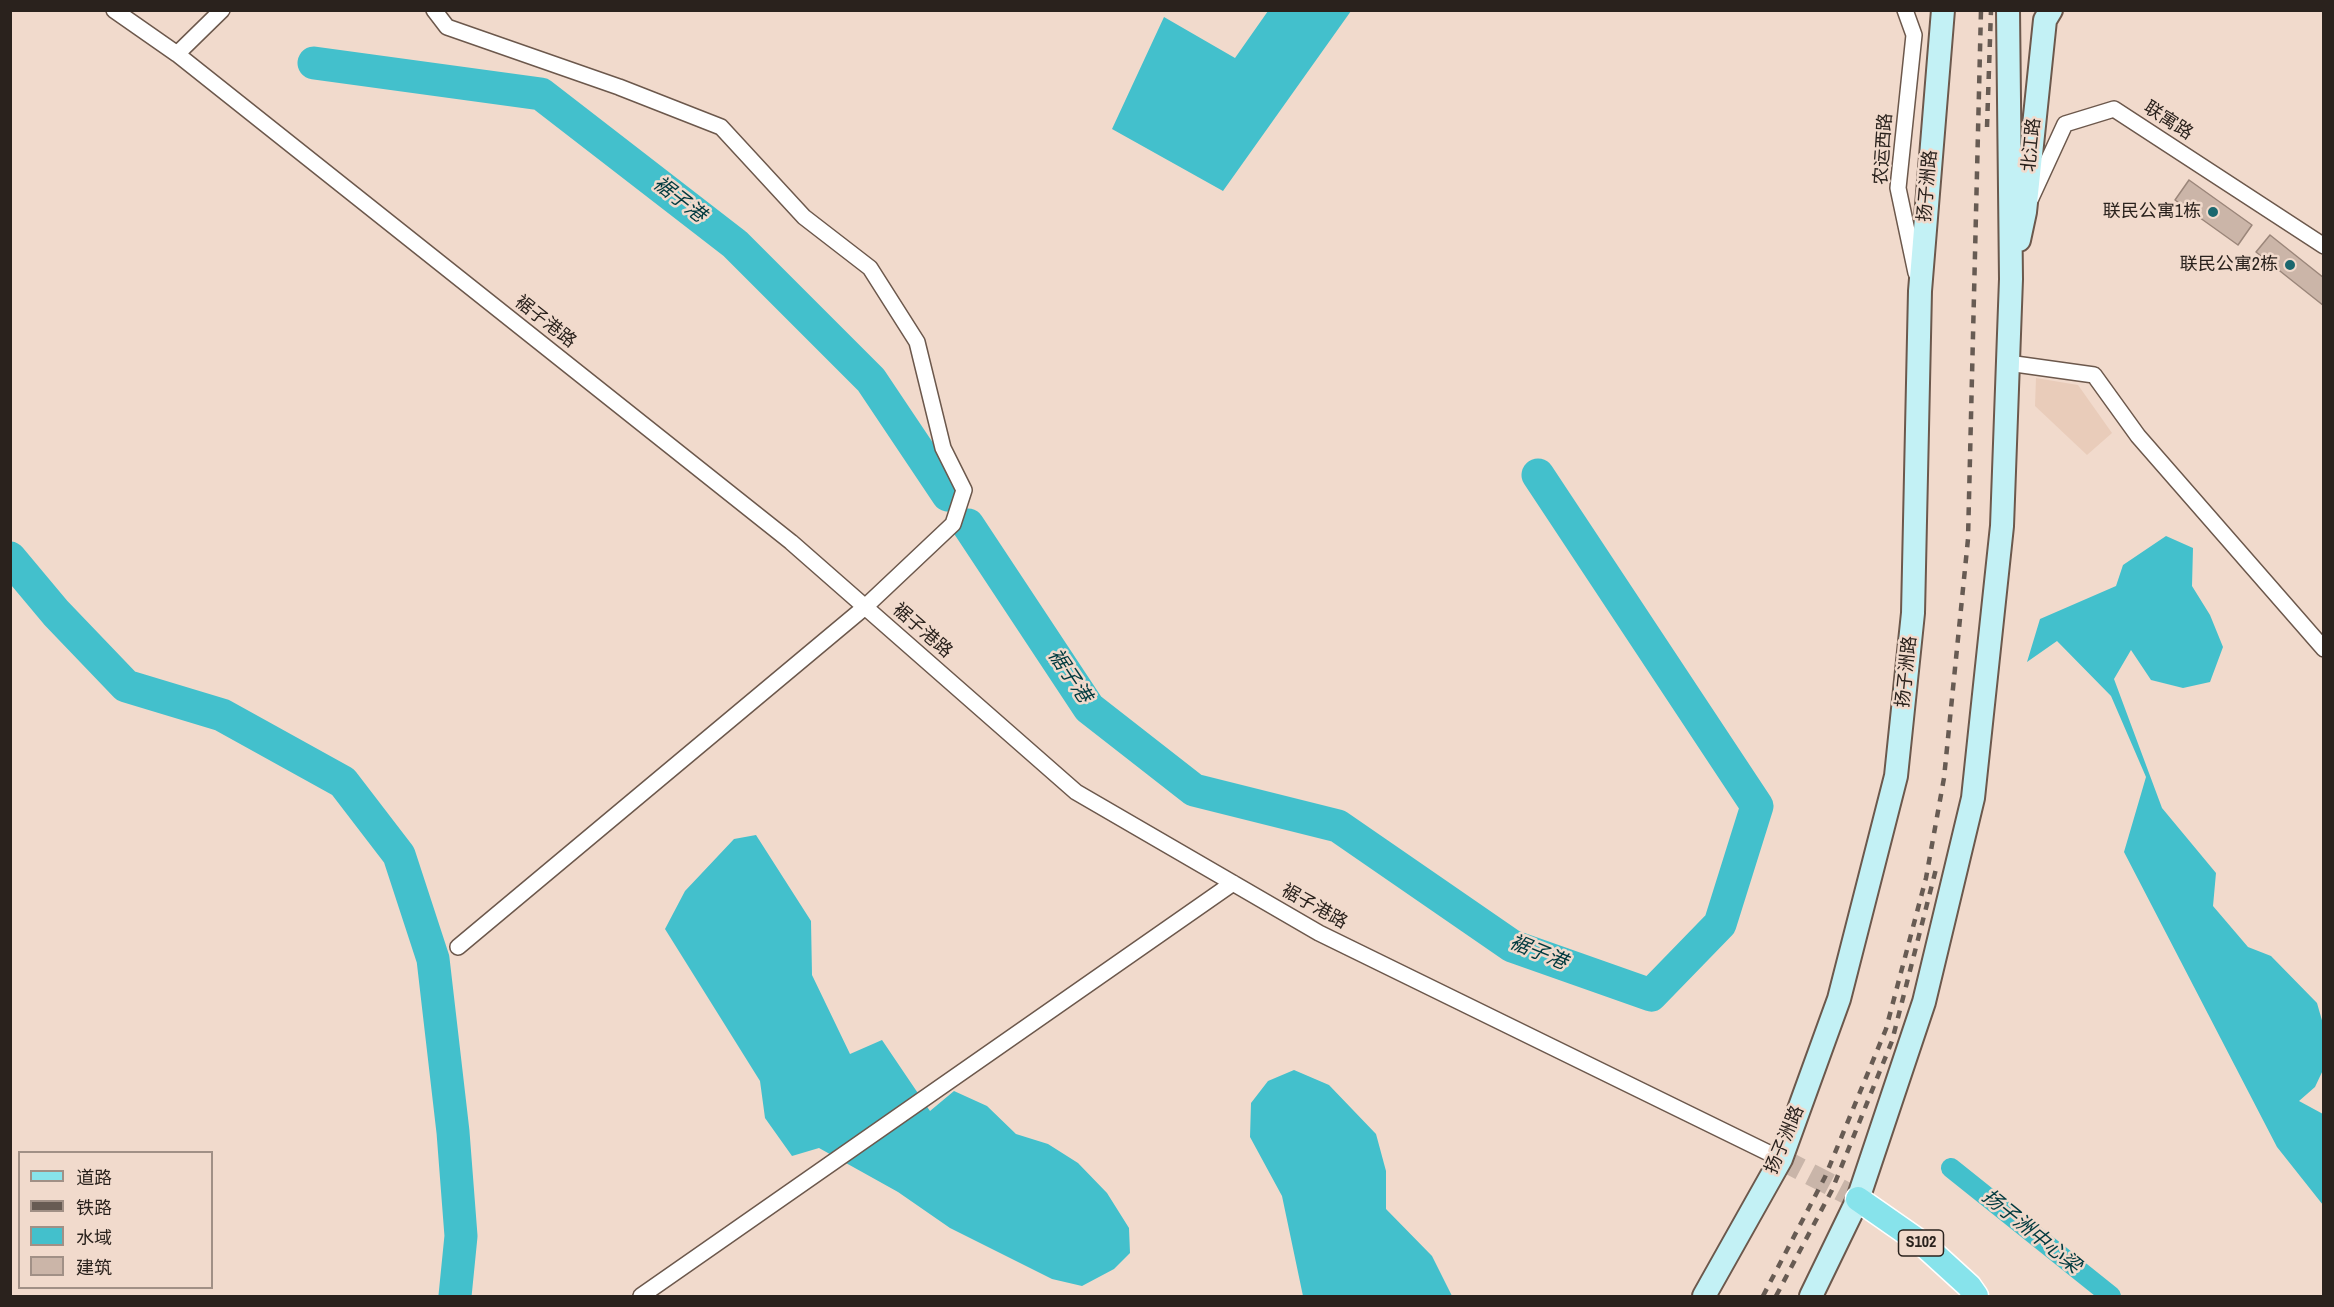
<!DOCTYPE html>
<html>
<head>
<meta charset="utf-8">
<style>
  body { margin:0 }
  #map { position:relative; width:2334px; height:1307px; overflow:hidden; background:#f1dacc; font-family:"Archivo Narrow","Noto Sans SC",sans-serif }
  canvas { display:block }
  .frame { position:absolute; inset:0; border:12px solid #2a221d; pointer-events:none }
  .legend { position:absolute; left:18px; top:1151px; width:195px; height:138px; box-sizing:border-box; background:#f1dacc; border:2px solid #a19086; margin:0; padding:8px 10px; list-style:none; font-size:18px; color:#2a221d }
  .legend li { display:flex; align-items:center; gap:12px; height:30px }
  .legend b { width:30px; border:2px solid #a19086 }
</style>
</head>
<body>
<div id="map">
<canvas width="2334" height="1307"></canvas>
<div class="frame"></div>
<ul class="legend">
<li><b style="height:8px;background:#87e3eb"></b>道路</li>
<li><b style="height:8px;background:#675b53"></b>铁路</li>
<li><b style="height:16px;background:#43c0cc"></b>水域</li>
<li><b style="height:16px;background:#cbb5a8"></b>建筑</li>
</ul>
</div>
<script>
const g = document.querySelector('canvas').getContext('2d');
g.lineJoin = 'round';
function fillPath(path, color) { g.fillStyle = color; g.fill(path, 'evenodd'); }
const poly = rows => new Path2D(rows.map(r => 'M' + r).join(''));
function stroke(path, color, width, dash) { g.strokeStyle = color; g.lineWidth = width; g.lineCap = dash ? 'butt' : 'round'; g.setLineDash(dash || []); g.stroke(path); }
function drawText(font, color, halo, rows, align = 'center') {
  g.font = font + ' "Archivo Narrow","Noto Sans SC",sans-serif'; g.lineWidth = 5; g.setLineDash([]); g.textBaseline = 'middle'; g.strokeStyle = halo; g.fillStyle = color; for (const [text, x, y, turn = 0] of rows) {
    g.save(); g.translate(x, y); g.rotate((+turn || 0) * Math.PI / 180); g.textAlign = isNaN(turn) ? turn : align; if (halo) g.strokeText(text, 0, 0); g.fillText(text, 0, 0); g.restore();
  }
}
fillPath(poly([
  [2036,378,2078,385,2112,433,2087,455,2035,406]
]), '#e9ccba');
fillPath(poly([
  [1268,11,1351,11,1223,191,1112,129,1164,17,1235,58],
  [2166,536,2193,548,2192,586,2210,615,2223,647,2210,682,2183,688,2151,680,2131,650,2114,679,2162,808,2216,873,2213,906,2248,947,2271,956,2317,1003,2323,1024,2323,1070,2315,1087,2299,1101,2323,1114,2323,1205,2277,1147,2124,852,2146,777,2111,696,2057,641,2027,662,2040,619,2116,586,2123,565],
  [756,835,811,921,812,975,850,1054,882,1040,930,1111,954,1091,987,1106,1016,1134,1048,1144,1078,1163,1107,1193,1129,1228,1130,1253,1114,1269,1082,1286,1052,1279,950,1228,898,1192,819,1148,792,1156,765,1118,760,1081,665,929,685,891,734,839],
  [1294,1070,1329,1085,1376,1134,1386,1171,1386,1209,1432,1256,1452,1296,1303,1296,1282,1196,1250,1137,1251,1103,1268,1081]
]), '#43c0cc');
stroke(poly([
  [1951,1168,2111,1296]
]), '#43c0cc', 20);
stroke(poly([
  [314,63,541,94,735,244,871,380,948,495],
  [968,525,1089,708,1194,790,1338,826,1512,946,1651,995,1720,924,1757,806,1538,475],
  [10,558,56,613,126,686,222,715,343,782,399,855,433,959,453,1132,461,1236,455,1296]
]), '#43c0cc', 33);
const building = poly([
  [2189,180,2252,225,2238,245,2175,200,2189,180],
  [2270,235,2324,278,2324,306,2256,252,2270,235]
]);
fillPath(building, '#cbb5a8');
stroke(building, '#9b867a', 1.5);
stroke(poly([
  [1781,1159,1858,1199]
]), '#c9b5a9', 22, [22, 11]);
const minor = poly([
  [114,10,177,54,791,542,1076,792,1319,933,1781,1159],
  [434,10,447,27,619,87,721,127,804,217,870,268,917,342,943,448,964,490,953,524,865,607,458,947],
  [1905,10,1914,35,1898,188,1916,273],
  [177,54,222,10],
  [2031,198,2065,124,2114,109,2324,246],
  [2008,363,2094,375,2138,436,2324,649],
  [641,1296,1233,883]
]);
const secondary = poly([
  [2019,240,2025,212,2045,20,2051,10],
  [1704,1296,1781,1159,1839,999,1896,776,1913,613,1920,291,1943,10],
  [1811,1296,1858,1199,1924,1002,1973,798,2002,526,2011,279,2008,10]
]);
const primary = poly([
  [1858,1199,1924,1245,1969,1286,1976,1296]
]);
stroke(minor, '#6c584c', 18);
stroke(secondary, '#6c584c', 26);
stroke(primary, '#fff', 27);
stroke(minor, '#fff', 15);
stroke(secondary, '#c3f1f5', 22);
stroke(primary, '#87e3eb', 24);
stroke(poly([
  [1987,127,1991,10],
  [1763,1296,1825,1177,1886,1029,1926,878,1944,778,1968,539,1981,10],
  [1776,1296,1832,1190,1892,1041,1936,869]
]), '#675b53', 4.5, [8, 8]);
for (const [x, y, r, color] of [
  [2213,212,6,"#1a676e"],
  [2290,265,6,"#1a676e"]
]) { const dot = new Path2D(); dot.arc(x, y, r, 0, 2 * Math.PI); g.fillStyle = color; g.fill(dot); stroke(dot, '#f1dacc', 2); }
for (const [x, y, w] of [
  [1921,1243,45]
]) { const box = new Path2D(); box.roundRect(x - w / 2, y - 13, w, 26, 4.5); g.fillStyle = '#f1dacc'; g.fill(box); stroke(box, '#2a221d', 1.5); }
drawText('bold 16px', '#2a221d', null, [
  ["S102",1921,1243]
]);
drawText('18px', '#2a221d', '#f1dacc', [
  ["联寓路",2168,121,33],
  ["北江路",2032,145,-84],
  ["农运西路",1884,149,-86],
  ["扬子洲路",1928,186,-85],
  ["裾子港路",545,322,38],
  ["裾子港路",922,631,41],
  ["扬子洲路",1907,672,-84],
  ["裾子港路",1314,907,29],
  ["扬子洲路",1785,1140,-67]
]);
drawText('18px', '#2a221d', '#f1dacc', [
  ["联民公寓1栋",2201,212],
  ["联民公寓2栋",2278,265]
], 'right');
drawText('italic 20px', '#003a3f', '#f1dacc', [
  ["裾子港",679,200,38],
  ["裾子港",1069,676,56],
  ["裾子港",1538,953,22],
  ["扬子洲中心梁",2031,1232,39]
]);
</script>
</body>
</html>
